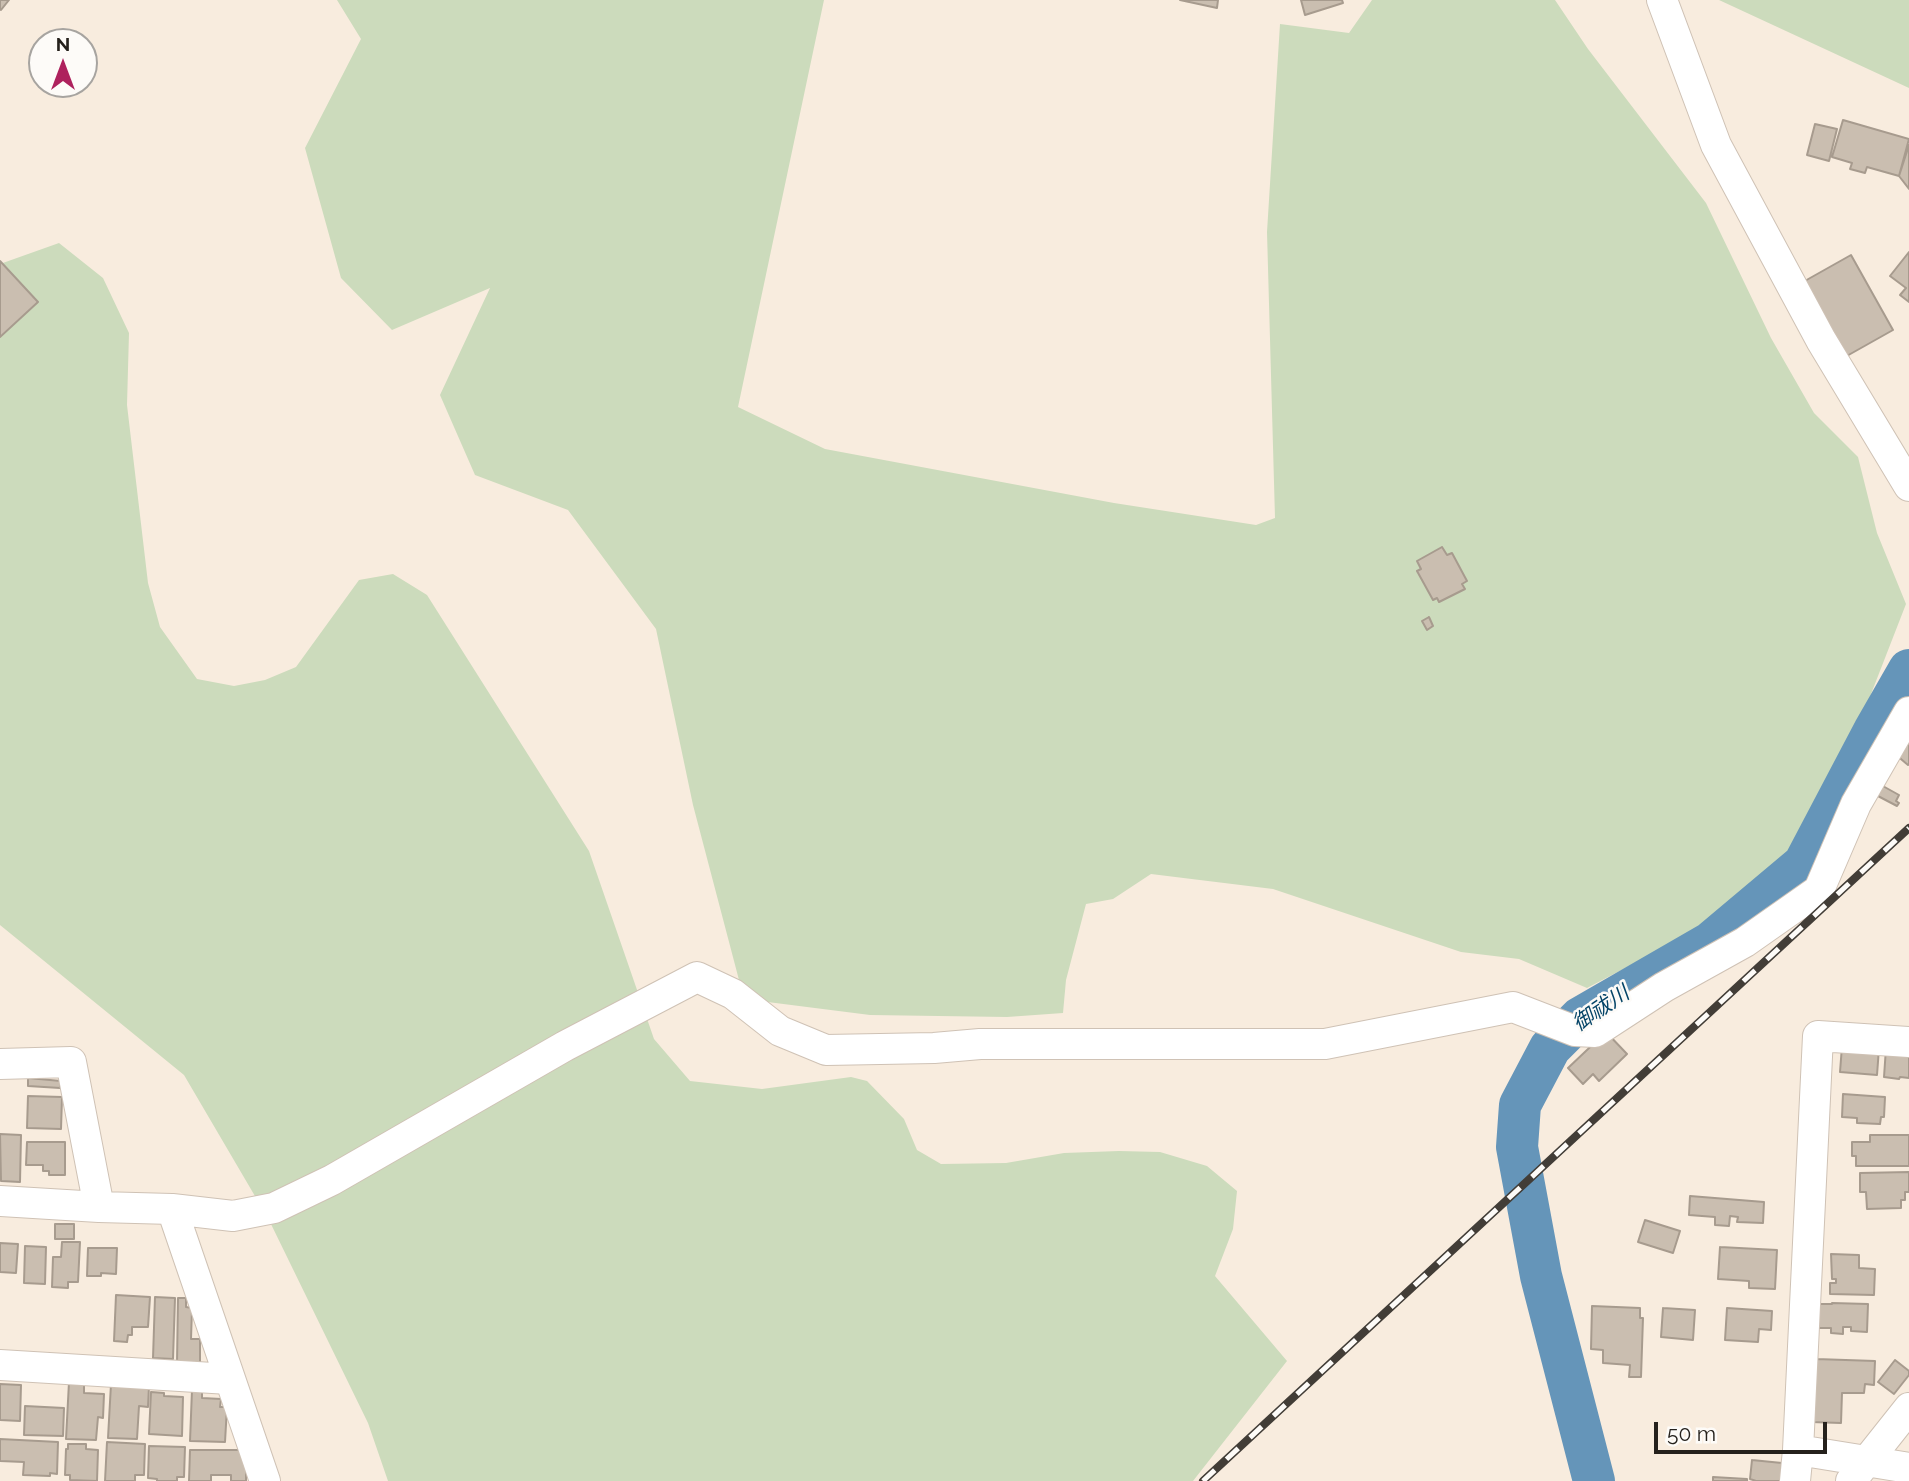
<!DOCTYPE html>
<html>
<head>
<meta charset="utf-8">
<style>
  body { margin:0 }
  #map { position:relative; width:1909px; height:1481px; overflow:hidden; background:#f8ecde; font-family:Raleway,sans-serif }
  canvas { display:block }
  .north { position:absolute; left:28px; top:28px; width:70px; height:70px; box-sizing:border-box; background:#fdfbf8; border:2px solid #a7a4a0; border-radius:50%; rotate:0deg; font-size:19px; font-weight:700; line-height:28px; text-align:center; color:#25211c }
  .north::after { content:''; display:block; margin:auto; width:24px; height:32px; background:#ae215d; clip-path:polygon(50% 0,100% 100%,50% 72%,0 100%) }
  .scale { position:absolute; left:1654px; top:1422px; width:173px; height:32px; box-sizing:border-box; border:4px solid #25211c; border-top:0; padding-left:9px; font-size:21px; line-height:24px; white-space:nowrap; color:#25211c; -webkit-text-stroke:5px #fdfbf8; paint-order:stroke }
</style>
</head>
<body>
<div id="map">
<canvas width="1909" height="1481"></canvas>
<div class="north">N</div>
<div class="scale">50 m</div>
</div>
<script>
const g = document.querySelector('canvas').getContext('2d');
g.lineJoin = 'round';
function fillPath(path, color) { g.fillStyle = color; g.fill(path, 'evenodd'); }
const poly = rows => new Path2D(rows.map(r => 'M' + r).join(''));
function stroke(path, color, width, dash) { g.strokeStyle = color; g.lineWidth = width; g.lineCap = dash ? 'butt' : 'round'; g.setLineDash(dash || []); g.stroke(path); }
function drawText(font, color, halo, rows, align = 'center') {
  g.font = font + ' Raleway,"Noto Sans JP",sans-serif'; g.lineWidth = 5; g.setLineDash([]); g.textBaseline = 'middle'; g.strokeStyle = halo; g.fillStyle = color; for (const [text, x, y, turn = 0] of rows) {
    g.save(); g.translate(x, y); g.rotate((+turn || 0) * Math.PI / 180); g.textAlign = isNaN(turn) ? turn : align; if (halo) g.strokeText(text, 0, 0); g.fillText(text, 0, 0); g.restore();
  }
}
fillPath(poly([
  [337,0,824,0,738,407,825,449,1114,503,1256,525,1275,518,1267,232,1280,24,1349,33,1372,0,1555,0,1588,49,1706,203,1771,338,1814,413,1858,457,1877,533,1906,604,1843,766,1789,860,1721,918,1587,988,1519,959,1461,952,1273,889,1151,874,1113,899,1086,904,1066,980,1063,1013,1007,1017,870,1015,744,999,693,805,656,629,568,510,475,475,440,395,490,288,392,330,341,278,305,148,361,39],
  [1719,0,1909,0,1909,88],
  [59,243,103,278,129,333,127,405,148,583,160,627,197,679,234,686,265,680,296,667,359,580,393,574,427,595,589,851,654,1039,690,1081,762,1089,851,1077,867,1081,904,1119,917,1150,941,1164,1006,1163,1064,1153,1119,1151,1160,1152,1207,1166,1237,1191,1233,1229,1215,1276,1287,1361,1193,1481,388,1481,368,1423,269,1220,184,1075,0,925,0,264]
]), '#ccdbbc');
stroke(poly([
  [1594,1481,1541,1276,1517,1147,1520,1105,1550,1048,1580,1018,1710,943,1804,864,1874,731,1909,670]
]), '#6595b9', 42);
const building = poly([
  [0,0,9,0,1,10,0,9,0,0],
  [1180,0,1218,0,1217,8,1180,0],
  [1301,0,1342,0,1343,3,1305,15,1301,0],
  [1843,120,1909,139,1899,176,1867,167,1865,173,1850,169,1852,163,1832,157,1843,120],
  [1815,124,1837,129,1829,161,1807,155,1815,124],
  [1909,145,1909,189,1899,176,1909,145],
  [1909,252,1909,302,1900,295,1906,288,1890,276,1909,252],
  [1851,255,1893,330,1845,357,1803,282,1851,255],
  [0,261,38,302,0,337,0,261],
  [1442,547,1447,555,1452,553,1467,581,1462,584,1465,589,1439,602,1437,598,1433,600,1417,571,1421,569,1417,561,1442,547],
  [1429,617,1433,626,1427,630,1422,621,1429,617],
  [1909,739,1909,764,1908,765,1895,754,1909,739],
  [1881,785,1899,795,1896,801,1899,803,1897,806,1876,795,1881,785],
  [1606,1032,1627,1054,1599,1081,1593,1074,1583,1084,1568,1068,1606,1032],
  [1842,1046,1879,1048,1877,1075,1840,1072,1842,1046],
  [1886,1048,1909,1056,1909,1078,1900,1077,1899,1079,1884,1077,1886,1048],
  [28,1078,61,1081,60,1088,28,1086,28,1078],
  [1843,1094,1885,1097,1884,1117,1881,1117,1880,1124,1857,1123,1857,1118,1842,1117,1843,1094],
  [28,1096,62,1097,61,1129,27,1128,28,1096],
  [0,1134,21,1135,20,1182,1,1181,0,1134],
  [1870,1135,1909,1135,1909,1166,1856,1166,1856,1156,1852,1156,1852,1142,1870,1142,1870,1135],
  [27,1142,65,1142,65,1175,49,1175,49,1171,43,1171,43,1165,26,1165,27,1142],
  [1909,1172,1909,1192,1905,1192,1905,1200,1901,1200,1901,1208,1867,1209,1866,1192,1860,1192,1860,1173,1909,1172],
  [1690,1196,1764,1202,1763,1223,1737,1222,1738,1217,1730,1216,1729,1226,1715,1225,1715,1217,1689,1215,1690,1196],
  [1645,1220,1680,1231,1673,1253,1638,1242,1645,1220],
  [55,1224,74,1224,74,1239,55,1239,55,1224],
  [62,1242,80,1242,78,1282,68,1282,68,1288,52,1287,53,1257,61,1257,62,1242],
  [0,1243,18,1244,16,1273,0,1272,0,1243],
  [25,1246,46,1247,45,1284,24,1283,25,1246],
  [1720,1247,1777,1250,1775,1289,1749,1288,1749,1281,1718,1279,1720,1247],
  [88,1248,117,1248,116,1274,101,1273,101,1276,87,1276,88,1248],
  [1831,1254,1859,1255,1859,1268,1875,1269,1874,1295,1830,1294,1830,1283,1836,1283,1836,1279,1832,1279,1831,1254],
  [116,1295,150,1297,148,1327,132,1327,132,1335,128,1335,127,1342,114,1341,116,1295],
  [155,1297,175,1298,173,1359,153,1358,155,1297],
  [178,1298,186,1298,186,1307,192,1308,191,1339,200,1339,200,1363,177,1363,178,1298],
  [1832,1303,1868,1304,1867,1332,1851,1331,1851,1327,1843,1327,1843,1334,1831,1333,1831,1328,1812,1328,1814,1304,1832,1304,1832,1303],
  [1592,1306,1640,1308,1640,1318,1643,1318,1641,1377,1629,1377,1630,1365,1603,1363,1603,1350,1591,1349,1592,1306],
  [1663,1308,1695,1310,1693,1340,1661,1337,1663,1308],
  [1727,1308,1772,1311,1771,1330,1759,1329,1758,1342,1725,1340,1727,1308],
  [1816,1359,1875,1361,1874,1385,1865,1384,1864,1393,1842,1393,1841,1423,1811,1422,1816,1359],
  [1895,1360,1909,1371,1909,1375,1894,1394,1878,1382,1895,1360],
  [69,1382,84,1383,84,1393,104,1394,103,1418,98,1417,96,1440,66,1439,69,1382],
  [0,1384,21,1385,20,1421,0,1420,0,1384],
  [111,1384,149,1386,148,1407,139,1406,137,1439,108,1438,111,1384],
  [192,1390,202,1390,202,1398,221,1399,220,1407,227,1407,225,1442,190,1441,192,1390],
  [151,1392,164,1393,164,1396,183,1397,182,1436,149,1434,151,1392],
  [25,1406,64,1408,63,1436,24,1435,25,1406],
  [0,1439,58,1442,57,1474,50,1473,50,1476,23,1475,24,1462,0,1461,0,1439],
  [107,1442,145,1444,144,1475,135,1475,135,1481,105,1481,107,1442],
  [68,1444,86,1444,86,1449,98,1450,97,1481,70,1480,70,1475,65,1475,66,1449,68,1449,68,1444],
  [149,1446,185,1447,184,1477,177,1477,177,1481,157,1481,157,1479,148,1478,149,1446],
  [190,1450,246,1450,246,1481,231,1481,231,1475,211,1475,211,1481,189,1481,190,1450],
  [1752,1460,1782,1463,1781,1481,1756,1481,1750,1479,1752,1460],
  [1713,1477,1747,1479,1747,1481,1713,1481,1713,1477]
]);
fillPath(building, '#cabeb0');
stroke(building, '#a79b8e', 2);
const minor = poly([
  [1662,0,1716,145,1821,340,1909,486],
  [1909,1042,1818,1036,1798,1450,1909,1468],
  [0,1064,71,1062,99,1207],
  [0,1201,99,1207,172,1209,233,1216,274,1208,332,1180,565,1046,697,977,733,994,780,1031,826,1050,934,1048,980,1044,1325,1044,1513,1007,1575,1031,1595,1032,1664,987,1745,942,1819,890,1856,804,1909,712],
  [172,1209,265,1481],
  [0,1365,229,1379],
  [1795,1481,1798,1450],
  [1851,1481,1909,1408]
]);
stroke(minor, '#cfc2b5', 32);
stroke(minor, '#fff', 30);
const rail = poly([
  [1203,1481,1909,828]
]);
stroke(rail, '#423d37', 8);
stroke(rail, '#fdfbf8', 5, [16]);
drawText('italic 21px', '#054467', '#fdfbf8', [
  ["御祓川",1601,1009,-34]
]);
</script>
</body>
</html>
